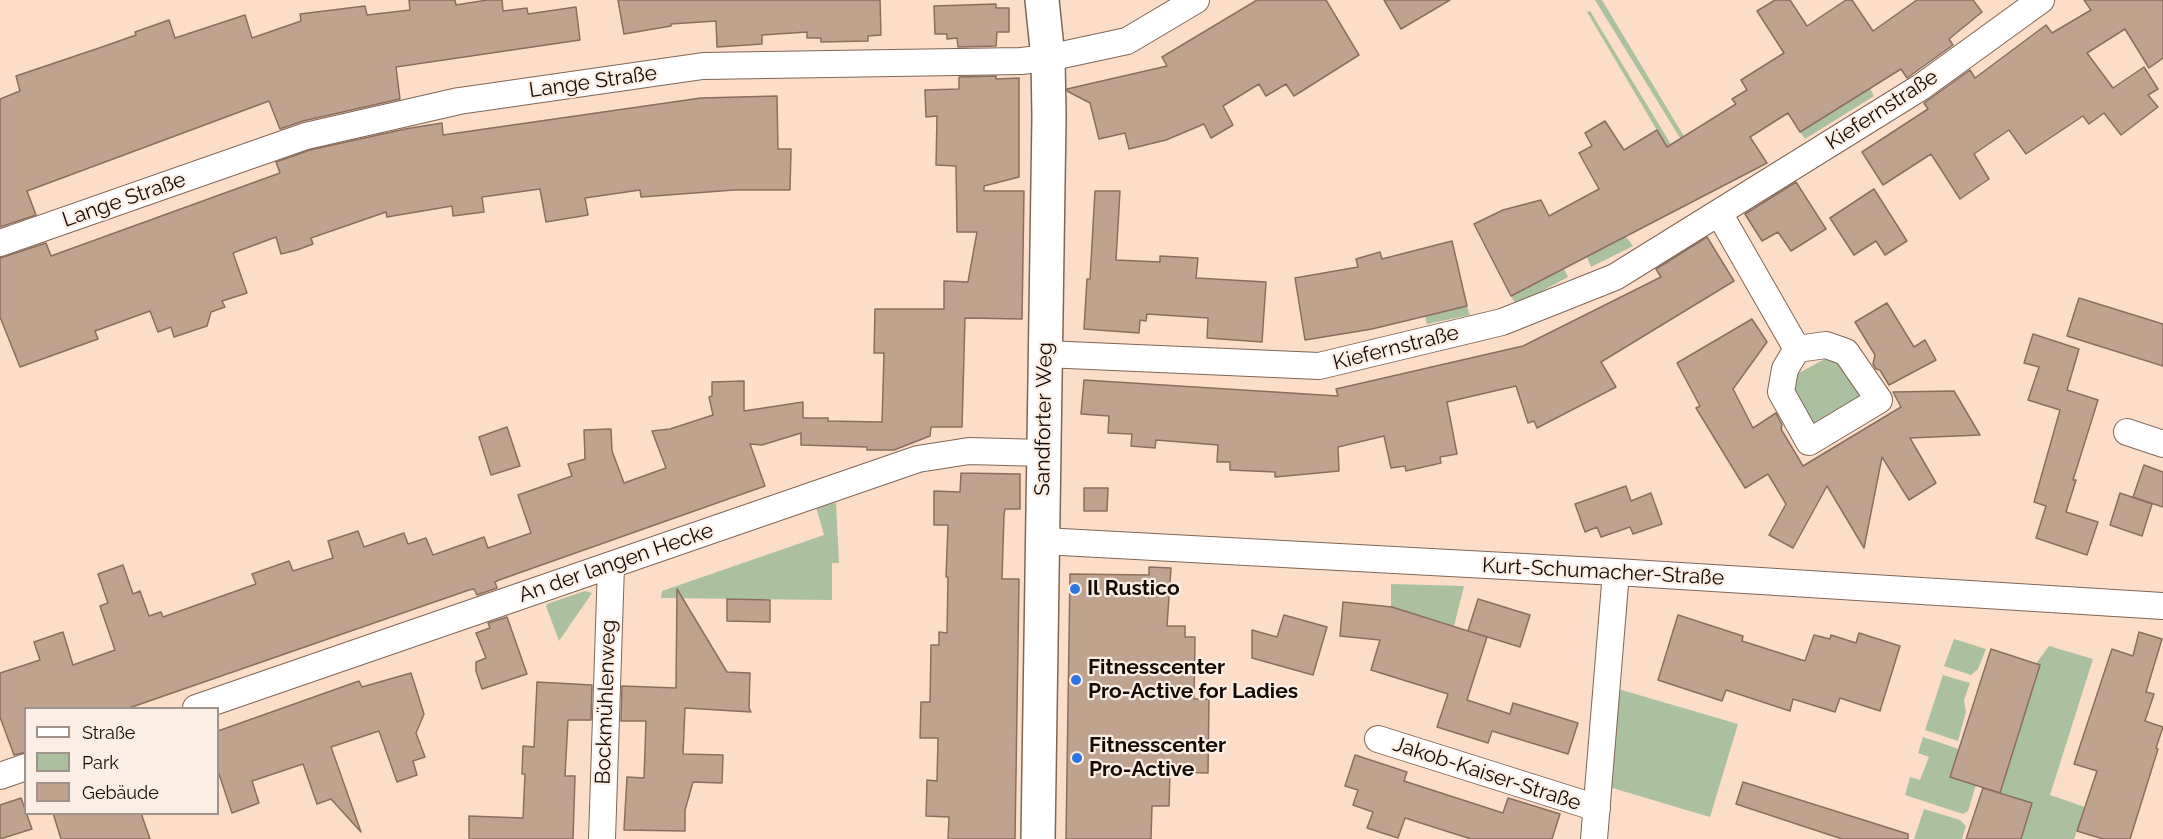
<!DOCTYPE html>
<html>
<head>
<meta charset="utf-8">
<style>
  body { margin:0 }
  #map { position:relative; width:2163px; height:839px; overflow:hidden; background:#fcddc7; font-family:Raleway,sans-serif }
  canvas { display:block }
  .legend { position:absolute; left:24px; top:707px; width:195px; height:108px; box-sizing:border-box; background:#fbeee5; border:2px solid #9f938b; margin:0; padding:8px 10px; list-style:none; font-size:18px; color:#150b05 }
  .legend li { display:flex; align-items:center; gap:12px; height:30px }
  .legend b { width:30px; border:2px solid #9f938b }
</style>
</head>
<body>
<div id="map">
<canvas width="2163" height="839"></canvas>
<ul class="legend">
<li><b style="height:8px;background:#fff"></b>Straße</li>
<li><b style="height:16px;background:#abc09f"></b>Park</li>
<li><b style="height:16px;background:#c0a38f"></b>Gebäude</li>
</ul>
</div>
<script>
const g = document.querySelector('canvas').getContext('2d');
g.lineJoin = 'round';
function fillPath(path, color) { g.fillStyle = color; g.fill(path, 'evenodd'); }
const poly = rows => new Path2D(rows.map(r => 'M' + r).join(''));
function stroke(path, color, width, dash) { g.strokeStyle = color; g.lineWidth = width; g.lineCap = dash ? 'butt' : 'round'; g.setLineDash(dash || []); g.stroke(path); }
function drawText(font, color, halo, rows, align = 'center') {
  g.font = font + ' Raleway,sans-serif'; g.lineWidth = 4.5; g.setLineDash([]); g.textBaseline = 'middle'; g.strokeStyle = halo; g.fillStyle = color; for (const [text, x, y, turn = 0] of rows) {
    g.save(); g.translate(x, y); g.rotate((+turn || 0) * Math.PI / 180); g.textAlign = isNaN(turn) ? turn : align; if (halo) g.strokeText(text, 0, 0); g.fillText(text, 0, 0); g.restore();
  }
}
fillPath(poly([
  [1595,0,1602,0,1688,143,1685,146],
  [1590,11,1675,151,1671,154,1587,12],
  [1870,88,1874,96,1805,139,1800,132],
  [1626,237,1633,246,1591,267,1587,257],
  [1564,269,1568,277,1516,305,1511,296],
  [1467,306,1470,315,1427,324,1425,316],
  [1834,359,1842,366,1862,401,1811,431,1790,396,1795,375,1823,360],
  [836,503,839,563,832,563,832,600,661,598,662,591,824,535,816,507],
  [1391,584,1464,586,1454,626,1391,607],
  [585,591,592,593,559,641,546,606,547,604],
  [1954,639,1986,649,1978,669,1971,675,1944,666],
  [2049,646,2093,659,2050,795,2085,807,2074,839,2017,839,2028,803,1995,791,2035,665],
  [1943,675,1970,683,1964,700,1966,712,1958,741,1925,730],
  [1608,686,1738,724,1710,817,1599,784],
  [1923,737,1959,749,1950,777,1976,785,1968,811,1963,814,1905,795,1910,777,1920,780,1929,757,1918,753],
  [1924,809,1960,820,1966,826,1962,839,1914,839]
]), '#abc09f');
const building = poly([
  [409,0,455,0,456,5,487,0,502,0,503,11,527,8,528,14,576,7,580,40,396,67,400,99,303,121,280,129,269,101,27,191,36,215,0,227,0,99,20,91,16,76,102,47,136,35,135,32,169,20,175,38,245,15,252,38,301,21,300,14,365,6,367,15,410,10,409,0],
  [618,0,880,0,881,35,868,36,868,41,821,42,821,38,807,38,807,32,762,35,762,44,717,47,716,21,671,24,671,26,624,34,618,0],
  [1257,0,1326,0,1359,55,1294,96,1286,84,1266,96,1259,84,1223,106,1233,125,1211,138,1204,124,1166,140,1129,149,1125,133,1099,139,1090,103,1067,91,1067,89,1167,66,1162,57,1257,0],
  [1384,0,1450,0,1401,29,1384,0],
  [1775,0,1790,0,1807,26,1846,0,1852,0,1873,31,1917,0,1973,0,1982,12,1949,39,1953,45,1907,78,1901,69,1800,132,1788,113,1750,137,1767,163,1511,296,1474,224,1503,210,1541,200,1549,216,1599,189,1579,153,1592,146,1585,133,1605,121,1624,150,1657,130,1667,147,1736,104,1732,99,1747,90,1741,80,1784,53,1757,11,1775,0],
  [2084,0,2163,0,2163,58,2149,68,2125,29,2087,53,2113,88,2144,67,2158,89,2148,95,2158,107,2121,135,2104,113,2089,124,2083,116,2026,154,2009,130,1974,154,1989,179,1960,199,1931,154,1883,185,1862,152,1928,109,1924,103,1970,70,1975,78,2046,25,2052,33,2091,10,2084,0],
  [996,4,996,8,1009,8,1009,32,997,32,996,46,958,47,957,38,947,39,947,34,935,34,934,6,996,4],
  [996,76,996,79,1019,78,1019,177,984,186,984,191,1024,191,1022,319,965,318,962,427,931,427,930,436,894,450,867,450,867,447,801,445,801,433,762,445,750,444,765,486,499,580,495,582,497,588,477,595,474,589,469,590,129,708,26,708,26,752,14,755,0,717,0,673,40,660,34,642,63,632,73,665,115,650,100,606,108,603,98,574,123,565,133,594,140,591,149,616,161,612,163,617,256,584,252,574,289,561,293,571,333,558,328,541,358,531,364,547,404,533,408,544,426,538,433,555,484,537,488,548,531,533,518,495,572,476,568,464,585,459,584,430,611,429,612,451,624,483,666,468,652,431,670,429,713,415,709,397,712,396,712,382,744,381,744,411,803,402,803,418,828,418,828,421,882,422,884,353,874,353,875,309,944,309,944,281,968,282,977,232,957,232,956,166,936,165,937,116,926,117,925,90,959,89,959,77,996,76],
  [777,96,778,149,791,149,790,190,734,190,641,197,640,190,585,198,588,215,546,222,540,189,482,197,484,212,453,216,452,206,387,217,386,212,311,238,313,244,297,250,281,254,276,237,233,253,247,293,222,301,225,307,211,312,207,326,174,337,171,327,158,332,150,311,95,331,98,339,20,367,0,317,0,258,46,243,51,256,280,173,276,162,310,150,405,129,442,123,443,135,701,98,777,96],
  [1796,182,1826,229,1791,251,1778,232,1762,241,1745,214,1796,182],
  [1874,189,1907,241,1885,255,1876,241,1854,255,1830,218,1874,189],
  [1095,191,1120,191,1116,260,1160,262,1160,256,1198,258,1196,278,1266,282,1262,342,1207,338,1208,318,1147,314,1146,321,1140,320,1139,333,1084,329,1087,279,1090,279,1095,191],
  [1707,237,1734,281,1601,362,1616,387,1537,428,1534,421,1528,423,1516,386,1447,402,1457,454,1440,457,1441,463,1406,471,1405,466,1391,468,1384,436,1338,447,1339,471,1275,477,1275,472,1230,470,1230,462,1217,462,1218,445,1156,440,1155,448,1131,446,1132,434,1108,433,1109,416,1081,414,1084,380,1338,396,1336,389,1523,346,1661,277,1656,269,1707,237],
  [1452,241,1467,306,1372,329,1305,340,1295,278,1358,267,1356,259,1380,252,1382,259,1452,241],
  [2079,298,2163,324,2163,366,2067,336,2079,298],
  [1887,303,1914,347,1925,340,1936,360,1889,385,1880,370,1876,369,1873,364,1875,355,1855,322,1887,303],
  [1752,319,1767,342,1733,389,1753,428,1776,413,1782,425,1781,429,1803,466,1901,407,1893,392,1954,391,1980,435,1910,438,1936,483,1909,500,1882,457,1864,548,1827,486,1793,548,1769,535,1786,504,1768,474,1745,488,1696,408,1700,406,1677,363,1752,319],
  [2033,334,2079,349,2067,390,2098,400,2073,480,2076,480,2066,512,2098,522,2087,555,2036,538,2046,506,2034,502,2060,410,2028,400,2039,367,2024,363,2033,334],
  [507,427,520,466,491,475,479,437,507,427],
  [2144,465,2163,472,2163,507,2133,497,2144,465],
  [961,473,1020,474,1020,509,1005,509,1004,515,1002,579,1019,579,1015,839,948,839,949,817,926,816,927,780,937,781,938,738,920,738,921,702,930,702,931,645,939,645,939,632,947,633,948,577,946,577,948,525,934,525,934,491,960,492,961,473],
  [1626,486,1631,501,1651,493,1662,524,1633,534,1630,527,1601,537,1597,527,1585,532,1575,504,1626,486],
  [1084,488,1108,488,1107,511,1084,511,1084,488],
  [2120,493,2152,504,2142,536,2110,525,2120,493],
  [1149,567,1171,568,1167,626,1185,626,1185,637,1195,637,1194,699,1209,699,1208,773,1170,772,1169,806,1152,806,1151,839,1066,839,1070,574,1149,575,1149,567],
  [677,589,727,672,750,673,749,708,751,712,685,708,683,754,723,755,722,783,693,782,685,810,685,831,624,830,627,777,644,778,646,721,621,721,622,686,676,688,677,589],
  [727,599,770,600,770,622,727,621,727,599],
  [1478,599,1530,615,1520,647,1468,631,1478,599],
  [1343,602,1392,607,1487,637,1467,700,1510,714,1513,703,1578,723,1568,754,1492,731,1488,743,1437,727,1448,694,1371,670,1380,640,1340,636,1343,602],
  [1284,615,1327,627,1313,675,1252,658,1252,630,1277,637,1284,615],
  [1678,615,1743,636,1742,641,1805,661,1814,635,1830,639,1831,635,1856,643,1859,633,1900,646,1880,711,1840,698,1835,712,1793,699,1790,711,1726,690,1722,701,1658,680,1678,615],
  [507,617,527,674,482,689,476,671,476,662,486,658,476,633,490,628,488,623,507,617],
  [2139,632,2162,639,2146,692,2154,694,2145,721,2163,727,2156,748,2158,749,2130,839,2103,839,2077,831,2097,771,2074,764,2112,649,2133,656,2139,632],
  [1991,649,2040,665,2000,793,1950,777,1991,649],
  [411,673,424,714,416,733,425,757,413,761,417,775,397,782,379,731,331,747,361,832,331,799,317,804,303,764,252,781,259,803,232,813,218,771,218,731,359,681,362,687,411,673],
  [537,682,592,685,591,720,568,720,565,776,575,776,573,839,469,839,469,816,523,818,525,774,522,774,523,746,534,747,537,682],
  [1355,755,1407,772,1404,781,1503,813,1508,798,1560,814,1552,839,1471,839,1405,818,1398,838,1367,828,1373,812,1353,805,1358,790,1345,786,1355,755],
  [1743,782,1908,834,1908,839,1842,839,1736,804,1743,782],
  [1983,788,2032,803,2021,839,1966,839,1983,788],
  [21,798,32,829,0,839,0,805,21,798],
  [53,813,141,813,150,839,61,839,53,813]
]);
fillPath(building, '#c0a38f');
stroke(building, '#8b6f5c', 1.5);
const street = poly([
  [1719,213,1797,349,1826,345,1846,352,1879,400,1809,442,1781,392,1785,369,1797,349],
  [0,243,306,136,459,101,703,66,1021,61,1048,58,1127,41,1196,0],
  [1045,354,1319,366,1502,322,1615,277,1921,87,2041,0],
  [2127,432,2163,444],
  [1043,541,1616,572,2163,606],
  [196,708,918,459,969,451,1043,453],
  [1378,739,1597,808],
  [0,776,26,767],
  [602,839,611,565],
  [1594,839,1616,572]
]);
const secondary = poly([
  [1038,839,1049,117,1048,58,1042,0]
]);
stroke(street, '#816654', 28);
stroke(secondary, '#816654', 36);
stroke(street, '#fff', 26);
stroke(secondary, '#fff', 33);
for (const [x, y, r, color] of [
  [1075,589,6,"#2d75e2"],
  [1076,680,6,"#2d75e2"],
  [1077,758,6,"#2d75e2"]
]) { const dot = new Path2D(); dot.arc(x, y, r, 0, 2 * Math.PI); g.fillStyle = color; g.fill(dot); stroke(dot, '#fbeee5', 2); }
drawText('21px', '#150b05', '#fbeee5', [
  ["Lange Straße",593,82,-8],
  ["Kiefernstraße",1882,110,-33],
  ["Lange Straße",124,200,-19],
  ["Kiefernstraße",1396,348,-14],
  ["Sandforter Weg",1044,419,-89],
  ["An der langen Hecke",616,563,-19],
  ["Kurt-Schumacher-Straße",1603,572,3],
  ["Bockmühlenweg",606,702,-88],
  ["Jakob-Kaiser-Straße",1487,774,18]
]);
drawText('bold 21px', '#150b05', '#fbeee5', [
  ["Il Rustico",1087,589],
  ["Fitnesscenter",1088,668],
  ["Pro-Active for Ladies",1088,692],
  ["Fitnesscenter",1089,746],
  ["Pro-Active",1089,770]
], 'left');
</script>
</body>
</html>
